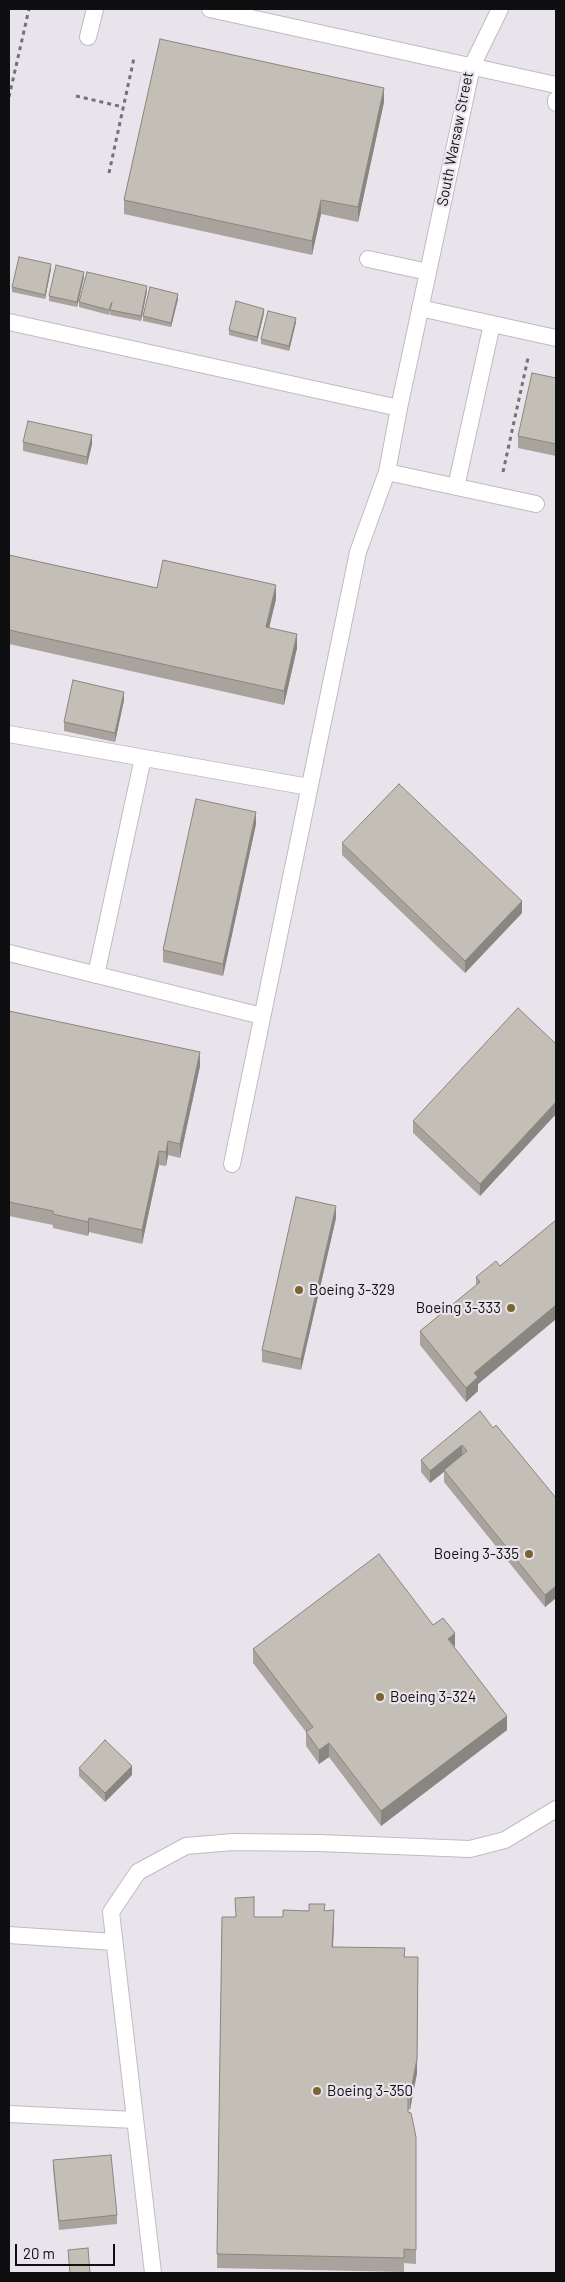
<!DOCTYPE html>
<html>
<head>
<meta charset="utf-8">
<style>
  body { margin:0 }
  #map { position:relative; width:565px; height:2282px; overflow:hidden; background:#e9e3eb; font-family:Barlow,sans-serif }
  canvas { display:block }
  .frame { position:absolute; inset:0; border:10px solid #0f0e10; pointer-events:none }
  .scale { position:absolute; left:15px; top:2244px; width:100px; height:22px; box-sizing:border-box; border:2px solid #0f0e10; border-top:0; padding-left:6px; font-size:15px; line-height:18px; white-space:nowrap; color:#0f0e10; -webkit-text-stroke:4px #e9e3eb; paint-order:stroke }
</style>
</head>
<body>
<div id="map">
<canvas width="565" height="2282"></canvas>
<div class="frame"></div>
<div class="scale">20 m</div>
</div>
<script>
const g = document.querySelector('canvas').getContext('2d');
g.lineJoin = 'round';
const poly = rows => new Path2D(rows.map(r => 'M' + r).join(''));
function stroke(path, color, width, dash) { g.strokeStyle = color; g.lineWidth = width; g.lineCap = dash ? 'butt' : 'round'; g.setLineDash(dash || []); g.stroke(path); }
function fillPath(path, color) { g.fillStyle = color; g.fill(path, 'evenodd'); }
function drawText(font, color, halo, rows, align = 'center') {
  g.font = font + ' Barlow,sans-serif'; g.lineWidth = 4.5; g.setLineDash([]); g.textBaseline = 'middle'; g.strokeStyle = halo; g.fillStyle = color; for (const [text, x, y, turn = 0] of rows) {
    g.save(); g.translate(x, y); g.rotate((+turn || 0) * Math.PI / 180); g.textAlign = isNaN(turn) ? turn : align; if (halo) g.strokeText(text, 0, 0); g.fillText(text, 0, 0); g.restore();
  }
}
const lane = poly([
  [210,9,556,85],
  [88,37,95,9],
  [556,103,556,100],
  [368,259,428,272],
  [420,308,556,338],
  [9,322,399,408],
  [387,472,536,504],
  [456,487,492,324],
  [9,734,309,787],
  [9,953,262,1016],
  [96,975,143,758],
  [232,1164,358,552,387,472,399,408,472,66,500,9],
  [9,1935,114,1942],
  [9,2114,135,2120],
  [153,2273,111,1912,138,1872,186,1846,233,1842,319,1843,470,1849,505,1840,556,1809]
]);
stroke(lane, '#c0bbc3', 18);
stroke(poly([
  [76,96,123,107],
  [9,97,29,9],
  [109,173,134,58],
  [503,472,528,358]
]), '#757176', 3, [4, 4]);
stroke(lane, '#fff', 16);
fillPath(poly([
  [384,102,358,222,321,214,312,255,124,214,124,200],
  [51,269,45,299,12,292,12,287],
  [84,277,77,307,49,301,49,296],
  [147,291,141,321,110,315,110,311,109,315,79,307,79,302],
  [178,299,171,327,143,321,143,316],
  [264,313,257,342,229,335,229,330],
  [296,322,289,351,261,344,261,339],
  [556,378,556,456,518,448,518,436],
  [23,442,92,444,87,465,23,451],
  [9,555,157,588,276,599,269,627,297,648,284,705,9,644],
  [124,700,115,742,64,731,64,722],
  [256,824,223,976,163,962,163,950],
  [342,843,522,913,465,973,342,855],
  [9,1011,200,1066,180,1158,168,1155,166,1166,159,1165,142,1244,89,1232,88,1236,53,1228,53,1225,9,1216],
  [556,1044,556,1114,480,1196,413,1133,413,1121],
  [336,1218,301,1370,262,1362,262,1350],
  [556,1220,556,1319,478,1384,478,1391,466,1402,420,1345,420,1331,476,1286,476,1277,500,1266],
  [493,1428,556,1498,556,1598,545,1607,444,1482,444,1472,430,1483,421,1472,421,1460],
  [433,1625,454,1647,507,1730,381,1826,329,1757,319,1764,306,1746,306,1732,253,1663,253,1649],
  [79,1768,132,1775,105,1802,79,1776],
  [309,1911,325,1911,334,1924,333,1947,405,1957,417,2073,410,2110,408,2109,408,2112,416,2137,416,2264,404,2263,404,2272,217,2268,222,1917,283,1917],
  [53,2160,117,2215,117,2224,59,2230,53,2169]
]), '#a8a49d');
fillPath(poly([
  [384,88,384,102,358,222,358,207],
  [321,200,321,214,312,255,312,241],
  [51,264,51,269,45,299,45,295],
  [84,272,84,277,77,307,77,302],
  [147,286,147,291,141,321,141,316],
  [178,294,178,299,171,327,171,323],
  [264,309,264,313,257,342,257,337],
  [296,318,296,322,289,351,289,346],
  [92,435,92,444,87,465,87,457],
  [276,585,276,599,266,641,266,627],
  [297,634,297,648,284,705,284,691],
  [124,692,124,700,115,742,115,733],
  [256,812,256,824,223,976,223,964],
  [522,901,522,913,465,973,465,961],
  [200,1052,200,1066,180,1158,180,1144],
  [556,1102,556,1114,480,1196,480,1184],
  [168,1141,168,1155,166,1166,166,1152],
  [159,1151,159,1165,142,1244,142,1230],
  [336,1206,336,1218,301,1370,301,1359],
  [89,1218,89,1232,88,1236,88,1222],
  [556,1305,556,1319,478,1384,478,1391,466,1402,466,1388,474,1373],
  [462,1445,462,1457,430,1483,430,1471],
  [556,1586,556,1598,545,1607,545,1595],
  [455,1633,455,1647,448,1639],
  [507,1716,507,1730,381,1826,381,1811],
  [329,1743,329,1757,319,1764,319,1750],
  [132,1766,132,1775,105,1802,105,1793],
  [334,1910,334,1924,332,1961,332,1947],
  [418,1957,417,2073,410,2110,410,2095]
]), '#888680');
const building = poly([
  [160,39,384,88,358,207,321,200,312,241,124,200,160,39],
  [19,257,51,264,45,295,12,287,19,257],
  [56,265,84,272,77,302,49,296,56,265],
  [87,272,147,286,141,316,110,310,112,302,109,310,79,302,87,272],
  [150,287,178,294,171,323,143,316,150,287],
  [236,301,264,309,257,337,229,330,236,301],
  [268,311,296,318,289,346,261,339,268,311],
  [532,373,556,378,556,444,518,436,532,373],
  [28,421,92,435,87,457,23,442,28,421],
  [9,555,157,588,163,560,276,585,266,627,297,634,284,691,9,630,9,555],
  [73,680,124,692,115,733,64,722,73,680],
  [399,784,522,901,465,961,342,843,399,784],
  [196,799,256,812,223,964,163,950,196,799],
  [518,1008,556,1044,556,1102,480,1184,413,1121,518,1008],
  [9,1011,200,1052,180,1144,168,1141,166,1152,159,1151,142,1230,89,1218,88,1222,53,1214,53,1211,9,1202,9,1011],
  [296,1197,336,1206,301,1359,262,1350,296,1197],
  [556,1220,556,1305,474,1373,478,1377,466,1388,420,1331,480,1282,476,1277,496,1261,500,1266,556,1220],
  [480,1411,493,1428,496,1425,556,1498,556,1586,545,1595,444,1470,467,1451,462,1445,430,1471,421,1460,480,1411],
  [379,1554,433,1625,443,1618,455,1633,448,1639,507,1716,381,1811,329,1743,319,1750,306,1732,313,1727,253,1649,379,1554],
  [105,1740,132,1766,105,1793,79,1768,105,1740],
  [254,1897,254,1917,283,1917,283,1910,309,1911,309,1904,325,1904,324,1911,334,1910,332,1947,405,1948,404,1957,418,1957,417,2059,410,2095,408,2095,408,2112,411,2113,416,2137,416,2250,404,2249,404,2258,217,2254,222,1917,236,1917,235,1898,254,1897],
  [111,2155,117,2215,59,2221,53,2160,111,2155],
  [88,2248,90,2273,70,2273,68,2250,88,2248]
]);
fillPath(building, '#c3bfb7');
stroke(building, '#888680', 1);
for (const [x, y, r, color] of [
  [299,1290,5,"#7b6334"],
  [511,1308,5,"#7b6334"],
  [529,1554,5,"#7b6334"],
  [380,1697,5,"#7b6334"],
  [317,2091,5,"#7b6334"]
]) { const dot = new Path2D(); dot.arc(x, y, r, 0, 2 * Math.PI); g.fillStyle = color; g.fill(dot); stroke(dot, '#e9e3eb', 2); }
drawText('15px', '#0f0e10', '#e9e3eb', [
  ["South Warsaw Street",455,139,-79]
]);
drawText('15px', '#0f0e10', '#e9e3eb', [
  ["Boeing 3-329",309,1290],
  ["Boeing 3-333",501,1308,"right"],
  ["Boeing 3-335",519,1554,"right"],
  ["Boeing 3-324",390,1697],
  ["Boeing 3-350",327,2091]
], 'left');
</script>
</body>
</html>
